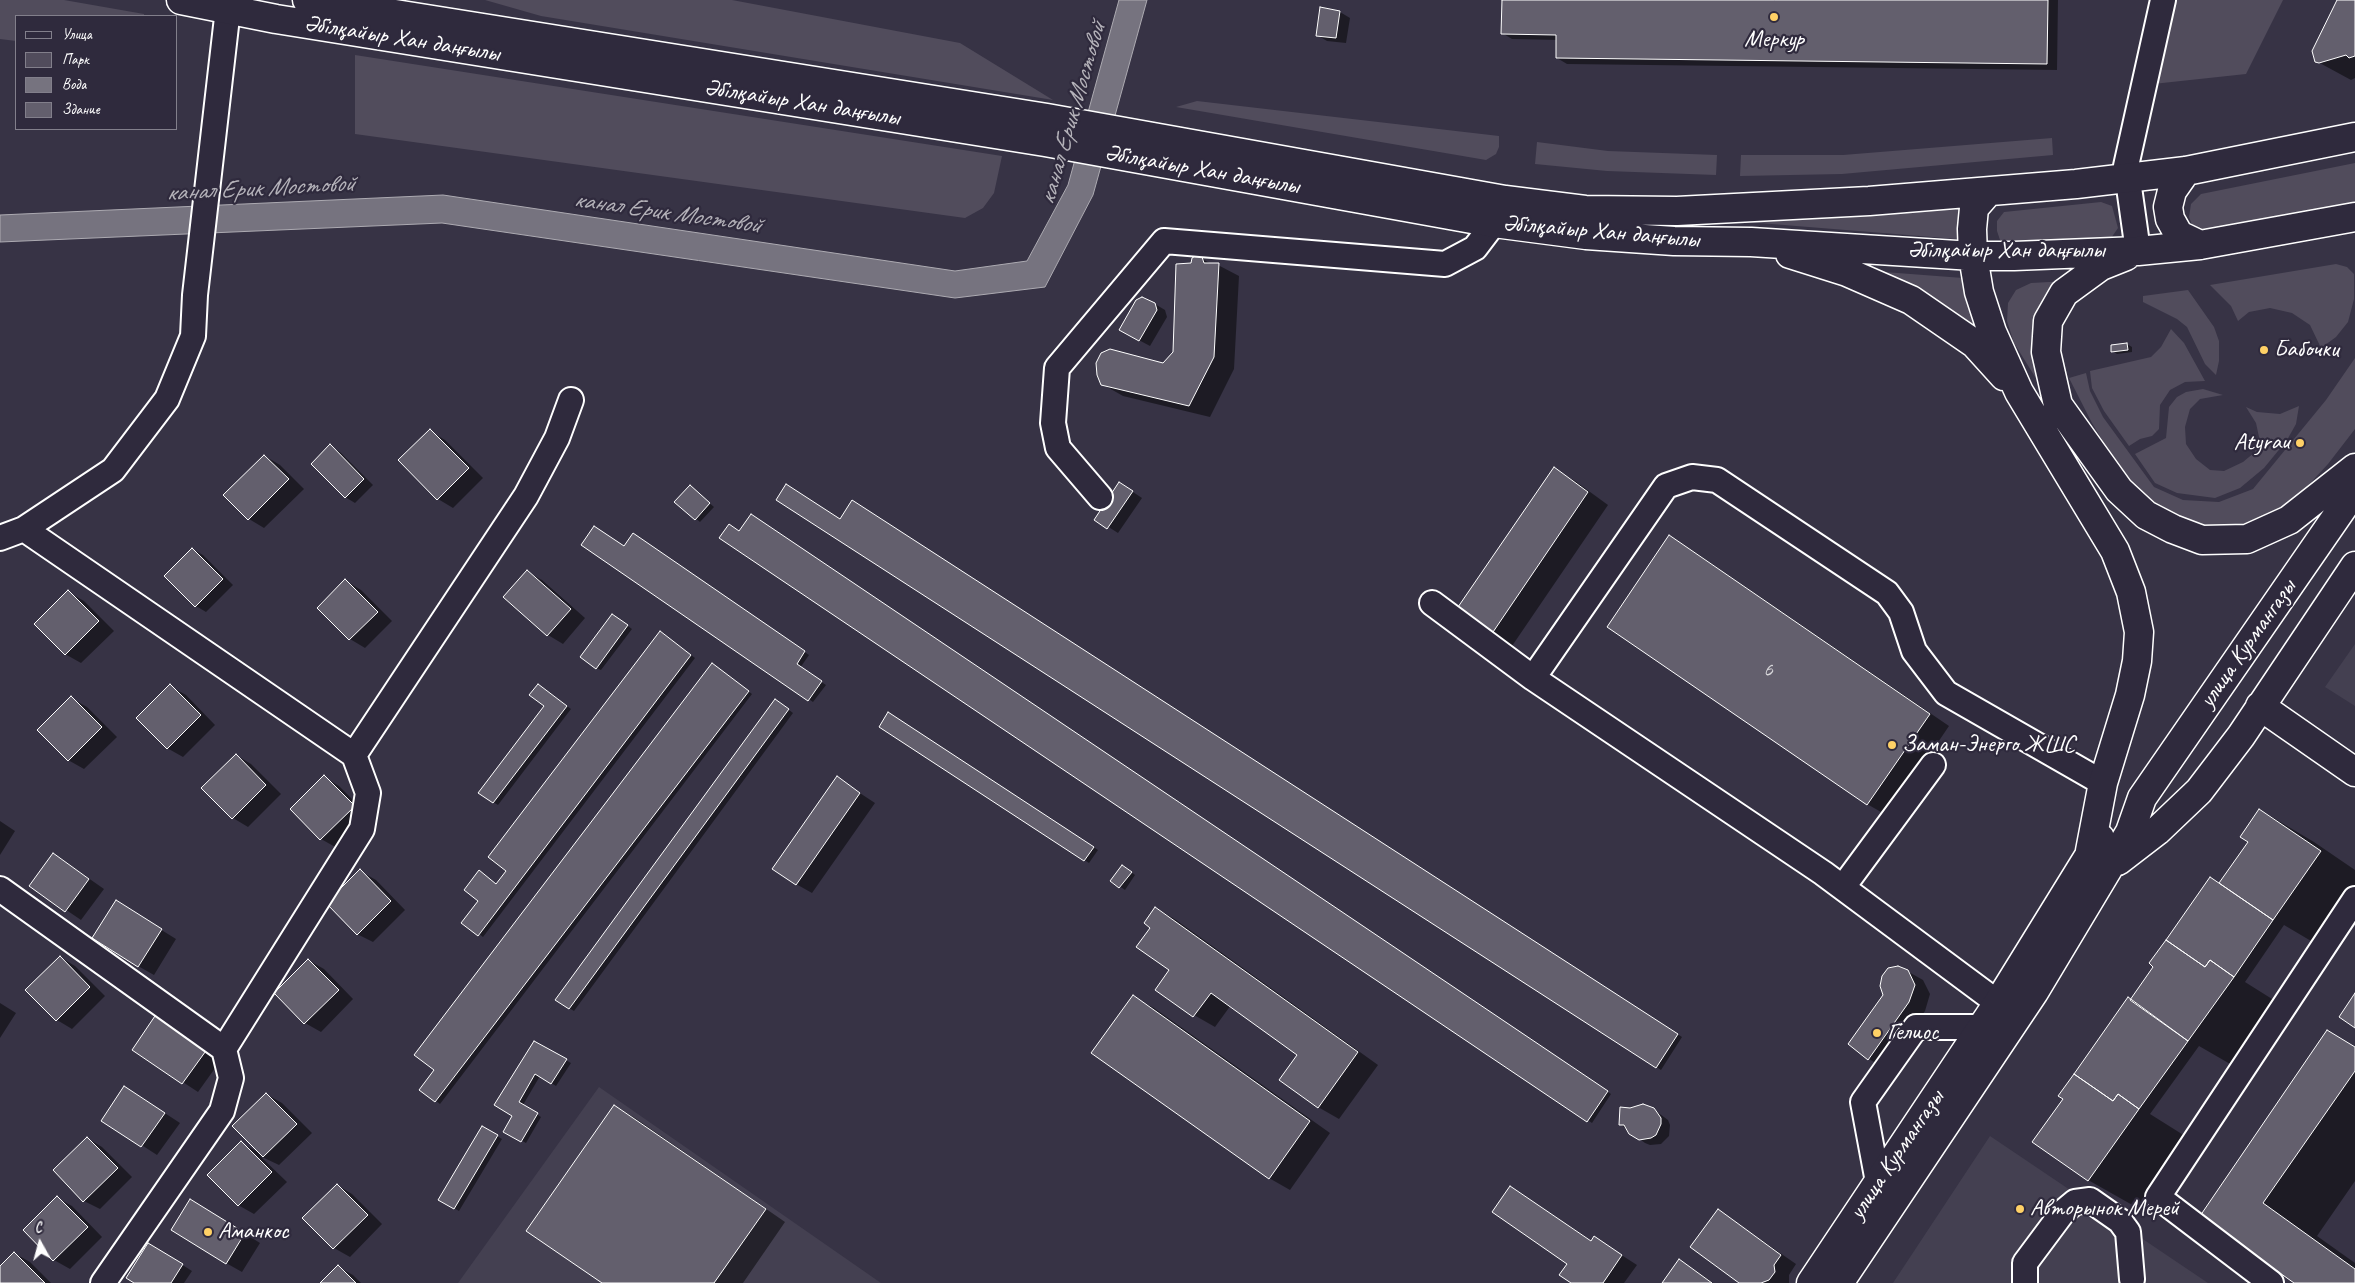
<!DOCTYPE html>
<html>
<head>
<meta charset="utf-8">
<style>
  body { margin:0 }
  #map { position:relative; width:2355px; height:1283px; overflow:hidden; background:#373345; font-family:Caveat,sans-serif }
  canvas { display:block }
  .legend { position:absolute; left:15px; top:15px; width:162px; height:115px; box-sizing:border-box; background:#2f2a3d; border:1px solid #827f8b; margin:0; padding:6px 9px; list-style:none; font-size:15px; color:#fff }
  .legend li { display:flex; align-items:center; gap:10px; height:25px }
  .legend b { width:25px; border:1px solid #827f8b }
  .north { position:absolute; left:15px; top:1218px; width:50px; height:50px; -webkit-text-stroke:4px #2f2a3d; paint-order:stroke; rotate:353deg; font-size:14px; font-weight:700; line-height:20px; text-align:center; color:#fff }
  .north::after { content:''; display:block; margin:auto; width:18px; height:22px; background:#fff; clip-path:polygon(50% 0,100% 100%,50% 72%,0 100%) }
</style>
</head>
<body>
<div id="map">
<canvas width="2355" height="1283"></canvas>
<ul class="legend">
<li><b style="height:6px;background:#2f2a3d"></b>Улица</li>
<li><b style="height:14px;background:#514c5c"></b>Парк</li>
<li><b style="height:14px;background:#76737f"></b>Вода</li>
<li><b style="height:14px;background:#635f6d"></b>Здание</li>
</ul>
<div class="north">С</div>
</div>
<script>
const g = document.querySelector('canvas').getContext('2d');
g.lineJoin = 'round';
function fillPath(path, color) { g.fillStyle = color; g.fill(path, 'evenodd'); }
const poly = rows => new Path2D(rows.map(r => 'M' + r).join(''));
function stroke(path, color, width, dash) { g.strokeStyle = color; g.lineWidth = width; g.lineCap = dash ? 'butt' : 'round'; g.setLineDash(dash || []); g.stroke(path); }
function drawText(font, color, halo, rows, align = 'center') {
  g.font = font + ' Caveat,sans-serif'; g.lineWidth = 4.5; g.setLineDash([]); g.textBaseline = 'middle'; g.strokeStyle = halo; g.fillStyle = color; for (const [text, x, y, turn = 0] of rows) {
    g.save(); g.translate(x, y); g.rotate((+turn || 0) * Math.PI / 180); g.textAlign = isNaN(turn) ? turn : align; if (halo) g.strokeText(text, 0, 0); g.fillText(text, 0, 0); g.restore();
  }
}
fillPath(poly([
  [2355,644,2355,706,2325,687],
  [599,1087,881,1283,458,1283],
  [1990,1136,2208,1283,1893,1283]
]), '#444051');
fillPath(poly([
  [0,0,64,0,144,14,144,16,16,16,16,41,0,39],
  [485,0,732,0,960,43,1053,100,541,16],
  [2171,0,2283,0,2246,74,2153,84],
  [355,55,1002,156,994,193,983,208,965,218,355,134],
  [1197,101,1499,136,1499,147,1496,154,1486,160,1176,107],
  [2052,138,2053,155,1842,174,1740,176,1741,155,1843,155],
  [1537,142,1608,151,1717,155,1716,175,1607,171,1535,164],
  [2355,163,2355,209,2208,237,2194,230,2189,217,2191,204,2201,194],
  [2101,202,2112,206,2118,228,2107,244,2008,246,2000,240,1997,231,1997,221,2004,212],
  [1959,208,1957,239,1685,217],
  [2336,264,2347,267,2354,274,2354,299,2348,322,2336,337,2321,348,2310,325,2292,313,2270,308,2249,312,2238,321,2231,306,2210,285],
  [1871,271,1963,278,1983,337],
  [2068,281,2036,356,2037,380,2014,343,2007,321,2008,303,2016,290,2031,283],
  [2188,290,2214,327,2219,341,2219,361,2216,375,2205,364,2187,327,2177,319,2143,302,2143,296],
  [2171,329,2184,343,2205,381,2185,382,2170,390,2160,405,2159,429,2152,436,2140,439,2129,446,2104,411,2092,388,2090,371,2151,357,2161,347],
  [2355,358,2355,429,2328,464,2290,505,2237,531,2187,527,2133,491,2092,423,2069,378,2086,373,2090,391,2103,417,2154,487,2183,500,2219,502,2253,489,2326,400],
  [2203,389,2223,395,2200,399,2190,409,2185,427,2186,444,2196,459,2210,470,2224,471,2243,462,2255,452,2259,437,2256,423,2246,407,2257,412,2280,414,2299,406,2296,424,2287,440,2264,468,2240,488,2215,498,2177,493,2155,483,2135,454,2166,438,2169,407,2177,397,2186,392]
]), '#514c5c');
const water = poly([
  [1119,0,1147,0,1093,195,1045,287,955,298,442,223,0,242,0,215,443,195,955,271,1027,261,1068,185,1119,0]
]);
fillPath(water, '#76737f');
stroke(water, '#adabb2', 1);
fillPath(poly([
  [1503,0,2058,0,2057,70,1567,64,1557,58,1558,40,1512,39,1502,33],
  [2338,0,2355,0,2355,78,2351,80,2316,61],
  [1340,12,1350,18,1346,43,1327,41,1317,35],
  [1201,258,1211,264,1218,265,1239,276,1234,369,1210,417,1123,396,1102,384,1163,364,1174,353,1192,265],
  [1155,304,1165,310,1167,317,1150,346,1120,330],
  [2127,344,2132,347,2132,352,2117,354,2113,351],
  [430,431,445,440,483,478,453,508,438,499],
  [330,446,340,452,373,485,355,503,345,497],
  [265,456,280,465,304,489,264,528,249,519],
  [1554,469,1575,481,1608,505,1512,646,1491,634],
  [690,486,714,507,700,522,676,502],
  [1130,490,1142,498,1118,533,1096,519],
  [857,504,1682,1037,1661,1070,840,520],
  [756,518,1611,1094,1592,1123,740,532],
  [638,537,809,655,800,668,826,685,813,702,583,544,625,547],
  [1670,537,1690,549,1949,726,1888,816,1867,804],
  [192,549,203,555,233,585,206,612,196,606],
  [527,572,542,580,585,618,563,644,548,635],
  [346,581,361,590,392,621,365,648,350,639],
  [68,592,84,601,114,631,81,663,65,654],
  [617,618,632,629,601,670,596,668],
  [665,635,695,658,483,937,479,934,479,901,484,874,497,885],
  [717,668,752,694,440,1104,436,1101,421,1090],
  [170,686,186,695,215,725,183,757,167,748],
  [543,688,571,709,498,805,493,802,546,706],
  [71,698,87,707,117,737,84,769,68,760],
  [780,703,793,713,574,1011,569,1008],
  [893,716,1098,850,1089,863,880,727],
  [236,755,251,764,281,794,248,827,233,818],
  [324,777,339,786,369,816,337,848,321,839,291,809],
  [837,778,875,803,812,893,796,884],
  [2260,810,2314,842,2355,870,2355,912,2328,951,2284,925,2245,982,2288,1009,2244,1072,2199,1046,2150,1114,2193,1141,2143,1211,2088,1180,2131,1000,2220,884,2249,842],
  [0,821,15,831,0,855],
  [54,854,104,889,81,920,31,886],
  [1127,869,1135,875,1125,890,1112,881],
  [360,871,376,880,405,910,373,942,357,934],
  [1156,908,1176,920,1378,1065,1339,1119,1318,1107,1299,1054,1231,1005,1215,1027,1194,1015,1151,927],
  [131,911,176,939,154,975,138,966],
  [60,957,75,966,105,996,72,1029,57,1020],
  [308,960,324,969,353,999,321,1032,305,1023],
  [1907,971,1923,980,1930,994,1925,1011,1884,1068,1869,1059],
  [1133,997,1154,1008,1330,1133,1290,1190,1269,1178],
  [0,1003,16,1013,0,1038],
  [158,1015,223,1057,198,1092,134,1050],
  [535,1043,571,1063,556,1086,540,1076,523,1105,541,1117,526,1143,505,1131,514,1115],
  [2355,1047,2355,1181,2317,1236,2355,1263,2355,1283,2297,1283,2202,1216],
  [125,1087,180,1123,157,1155,103,1120],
  [266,1094,282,1103,312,1133,279,1165,260,1156,287,1182,254,1214,238,1205,241,1143,260,1153],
  [615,1106,635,1118,785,1222,743,1283,604,1283],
  [1649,1106,1668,1120,1670,1125,1669,1136,1661,1144,1650,1145,1645,1143,1620,1124,1630,1109],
  [482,1127,502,1139,459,1211,440,1200],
  [87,1138,102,1147,132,1177,100,1209,84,1201],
  [337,1185,352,1194,382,1224,350,1257,334,1248],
  [1511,1187,1592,1241,1595,1238,1637,1265,1624,1283,1573,1283,1568,1263],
  [57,1198,72,1206,102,1237,70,1269,54,1260],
  [206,1209,260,1243,242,1272,226,1263],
  [1718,1210,1796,1264,1789,1275,1789,1283,1741,1283],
  [159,1250,192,1271,184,1283,136,1283],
  [14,1253,30,1262,51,1283,0,1283,0,1267],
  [1680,1261,1695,1270,1713,1283,1663,1283],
  [338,1267,353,1275,361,1283,322,1283]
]), '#0007');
const building = poly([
  [1502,0,2048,0,2047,64,1556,58,1556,35,1501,34,1502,0],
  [2337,0,2355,0,2355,56,2349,58,2346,55,2319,63,2315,62,2312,51,2337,0],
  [1320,7,1340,11,1336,38,1316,36,1320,7],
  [1197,255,1202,257,1204,263,1219,263,1214,357,1189,406,1101,385,1097,375,1096,363,1101,353,1110,349,1163,363,1173,352,1176,264,1191,263,1192,258,1197,255],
  [1142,297,1155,303,1157,310,1139,341,1119,330,1136,300,1142,297],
  [2127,343,2128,350,2111,352,2111,345,2127,343],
  [430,429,469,468,437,500,398,460,430,429],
  [330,444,364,479,345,498,311,464,330,444],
  [264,455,289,479,248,520,223,495,264,455],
  [1554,467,1588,492,1491,635,1458,607,1554,467],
  [1119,482,1133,491,1107,529,1094,520,1119,482],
  [786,484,840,519,852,500,1678,1034,1656,1068,776,500,786,484],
  [690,485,710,503,695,520,674,502,690,485],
  [751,514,1608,1091,1587,1122,719,538,729,524,739,531,751,514],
  [594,526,624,546,633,533,805,651,797,664,822,681,808,701,581,545,594,526],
  [1669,535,1930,714,1867,805,1607,627,1669,535],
  [192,548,223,579,195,607,164,576,192,548],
  [527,570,571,609,547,636,503,597,527,570],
  [345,579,378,612,349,640,317,608,345,579],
  [68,590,99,621,65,655,34,624,68,590],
  [612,614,628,625,596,669,580,657,612,614],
  [660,631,691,655,478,936,461,923,478,901,464,890,479,870,496,884,506,871,488,857,660,631],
  [712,663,749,691,435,1102,419,1090,434,1070,414,1055,712,663],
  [170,684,201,715,167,749,136,718,170,684],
  [538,684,567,706,493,803,478,793,544,706,529,695,538,684],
  [71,696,102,727,68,761,37,730,71,696],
  [775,699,789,709,569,1009,555,1000,775,699],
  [888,712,1094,847,1084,861,879,727,888,712],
  [236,754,266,785,232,819,201,788,236,754],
  [324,775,355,806,320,840,290,809,324,775],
  [837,776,860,793,796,885,772,869,837,776],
  [2259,809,2321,851,2273,920,2219,883,2248,842,2240,837,2259,809],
  [53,853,89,879,65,912,29,886,53,853],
  [1122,865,1132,872,1119,888,1110,881,1122,865],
  [360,869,391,901,357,935,326,903,360,869],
  [2210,877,2273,920,2234,977,2210,960,2205,967,2166,940,2210,877],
  [116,900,162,929,138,967,92,938,116,900],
  [1155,907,1358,1052,1318,1108,1279,1080,1297,1055,1211,993,1193,1017,1155,990,1169,970,1136,947,1150,928,1144,923,1155,907],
  [2166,940,2205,967,2210,960,2234,977,2188,1041,2130,1000,2153,967,2149,963,2166,940],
  [60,956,90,987,56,1021,25,990,60,956],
  [308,959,339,990,304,1024,274,993,308,959],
  [1898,966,1908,970,1915,985,1909,1002,1868,1060,1848,1044,1883,995,1880,986,1882,976,1888,968,1898,966],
  [2355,993,2355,1028,2339,1017,2355,993],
  [1133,995,1310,1121,1269,1179,1091,1053,1133,995],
  [2128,997,2188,1041,2139,1109,2118,1094,2113,1101,2074,1074,2128,997],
  [157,1013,208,1048,182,1084,132,1050,157,1013],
  [2327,1030,2355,1047,2355,1071,2263,1203,2355,1269,2355,1283,2294,1283,2200,1216,2327,1030],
  [534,1041,567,1059,551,1084,535,1074,519,1102,538,1113,521,1142,503,1132,512,1116,494,1105,534,1041],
  [2074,1074,2113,1101,2118,1094,2139,1109,2088,1181,2032,1142,2063,1099,2058,1096,2074,1074],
  [124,1086,165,1113,141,1147,101,1121,124,1086],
  [266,1093,297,1124,263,1157,232,1126,266,1093],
  [1643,1104,1654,1108,1661,1118,1661,1124,1656,1135,1651,1138,1639,1140,1629,1134,1624,1125,1619,1125,1620,1107,1630,1108,1643,1104],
  [614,1105,766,1209,714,1283,602,1283,526,1231,614,1105],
  [482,1126,498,1135,454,1209,438,1200,482,1126],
  [87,1137,118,1168,83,1202,53,1170,87,1137],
  [241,1141,272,1172,238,1206,207,1175,241,1141],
  [337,1184,368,1215,333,1249,302,1218,337,1184],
  [1510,1186,1591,1241,1594,1236,1622,1255,1603,1283,1571,1283,1559,1275,1567,1264,1492,1212,1510,1186],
  [57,1196,88,1227,53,1261,23,1230,57,1196],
  [190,1199,245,1233,226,1264,171,1230,190,1199],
  [1718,1209,1781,1255,1774,1265,1775,1272,1769,1280,1761,1283,1739,1283,1690,1247,1718,1209],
  [148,1243,183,1264,171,1283,134,1283,126,1278,148,1243],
  [14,1252,45,1283,0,1283,0,1266,14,1252],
  [1679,1259,1712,1283,1662,1283,1679,1259],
  [338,1265,356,1283,320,1283,338,1265]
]);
fillPath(building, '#635f6d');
stroke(building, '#fff', 1);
const minor = poly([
  [2138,251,2126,166,2163,0],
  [1100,497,1058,448,1053,423,1057,368,1164,241,1445,264,1475,248,1494,223],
  [24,529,354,755,368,793,362,829,224,1049,231,1078,222,1111,103,1283],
  [0,538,24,529,113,470,167,399,193,336,195,295,229,0],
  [1432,603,1533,678,1823,873,1998,1003],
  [1533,678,1666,486,1692,477,1717,480,1887,593,1901,612,1914,651,1946,693,2103,783],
  [354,755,526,496,557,438,571,400],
  [1843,887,1933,765],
  [0,889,224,1049],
  [1878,1182,1863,1102,1916,1027,1983,1027],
  [2025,1283,2025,1263,2063,1212,2075,1202,2090,1200,2120,1221,2128,1232,2132,1279],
  [2271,1283,2158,1197,2355,899]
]);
const major = poly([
  [181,0,276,19,1045,142,1494,223,1586,235,1674,241,1751,242,1973,256,2014,256,2138,251,2200,245,2355,217],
  [307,0,1047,118,1505,200,1585,210,1677,211,1869,201,2076,184,2186,171,2355,137],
  [2186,171,2172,191,2168,207,2170,219,2179,235,2200,245],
  [1988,192,1974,208,1972,229,1973,256,1979,292,1992,332,2019,392,2115,551,2131,592,2139,632,2137,661,2130,695,2103,783,2090,851],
  [1790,254,1847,272,1911,300,1975,344,2004,376],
  [2126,256,2101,266,2064,293,2048,321,2046,352,2058,405,2119,490,2146,515,2173,529,2202,540,2247,539,2289,520,2355,468],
  [2260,706,2355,772],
  [2118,861,2157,831,2199,791,2241,736,2355,566],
  [1811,1283,1998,1003,2100,838],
  [1839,1283,2034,992,2130,832,2142,798,2355,490]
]);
stroke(minor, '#fff', 28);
stroke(major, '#fff', 31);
stroke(minor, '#2f2a3d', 24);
stroke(major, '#2f2a3d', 28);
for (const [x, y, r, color] of [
  [1774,17,5,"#ffd166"],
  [2264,350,5,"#ffd166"],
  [2300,443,5,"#ffd166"],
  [1892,745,5,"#ffd166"],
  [1877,1033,5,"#ffd166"],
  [2020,1209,5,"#ffd166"],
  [208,1232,5,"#ffd166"]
]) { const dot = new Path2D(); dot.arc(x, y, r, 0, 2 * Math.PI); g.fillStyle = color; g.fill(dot); stroke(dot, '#2f2a3d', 2); }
drawText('21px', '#d8d7da', null, [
  ["6",1768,670]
]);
drawText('24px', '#fff', '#2f2a3d', [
  ["Әбілқайыр Хан даңғылы",402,39,9],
  ["Әбілқайыр Хан даңғылы",802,103,9],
  ["Әбілқайыр Хан даңғылы",1202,170,10],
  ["Әбілқайыр Хан даңғылы",1601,232,5],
  ["Әбілқайыр Хан даңғылы",2006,251],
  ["улица Курмангазы",2248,644,-55],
  ["улица Курмангазы",1897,1155,-56]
]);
drawText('24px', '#fff', '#2f2a3d', [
  ["Меркур",1774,40,"center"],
  ["Бабочки",2274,350],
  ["Atyrau",2290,443,"right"],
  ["Заман-Энерго ЖШС",1902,745],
  ["Гелиос",1887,1033],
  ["Авторынок Мерей",2030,1209],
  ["Аманкос",218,1232]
], 'left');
drawText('italic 25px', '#b4b2b9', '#2f2a3d', [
  ["канал Ерик Мостовой",1073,114,-74],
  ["канал Ерик Мостовой",260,189,-3],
  ["канал Ерик Мостовой",667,213,8]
]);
</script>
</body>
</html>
